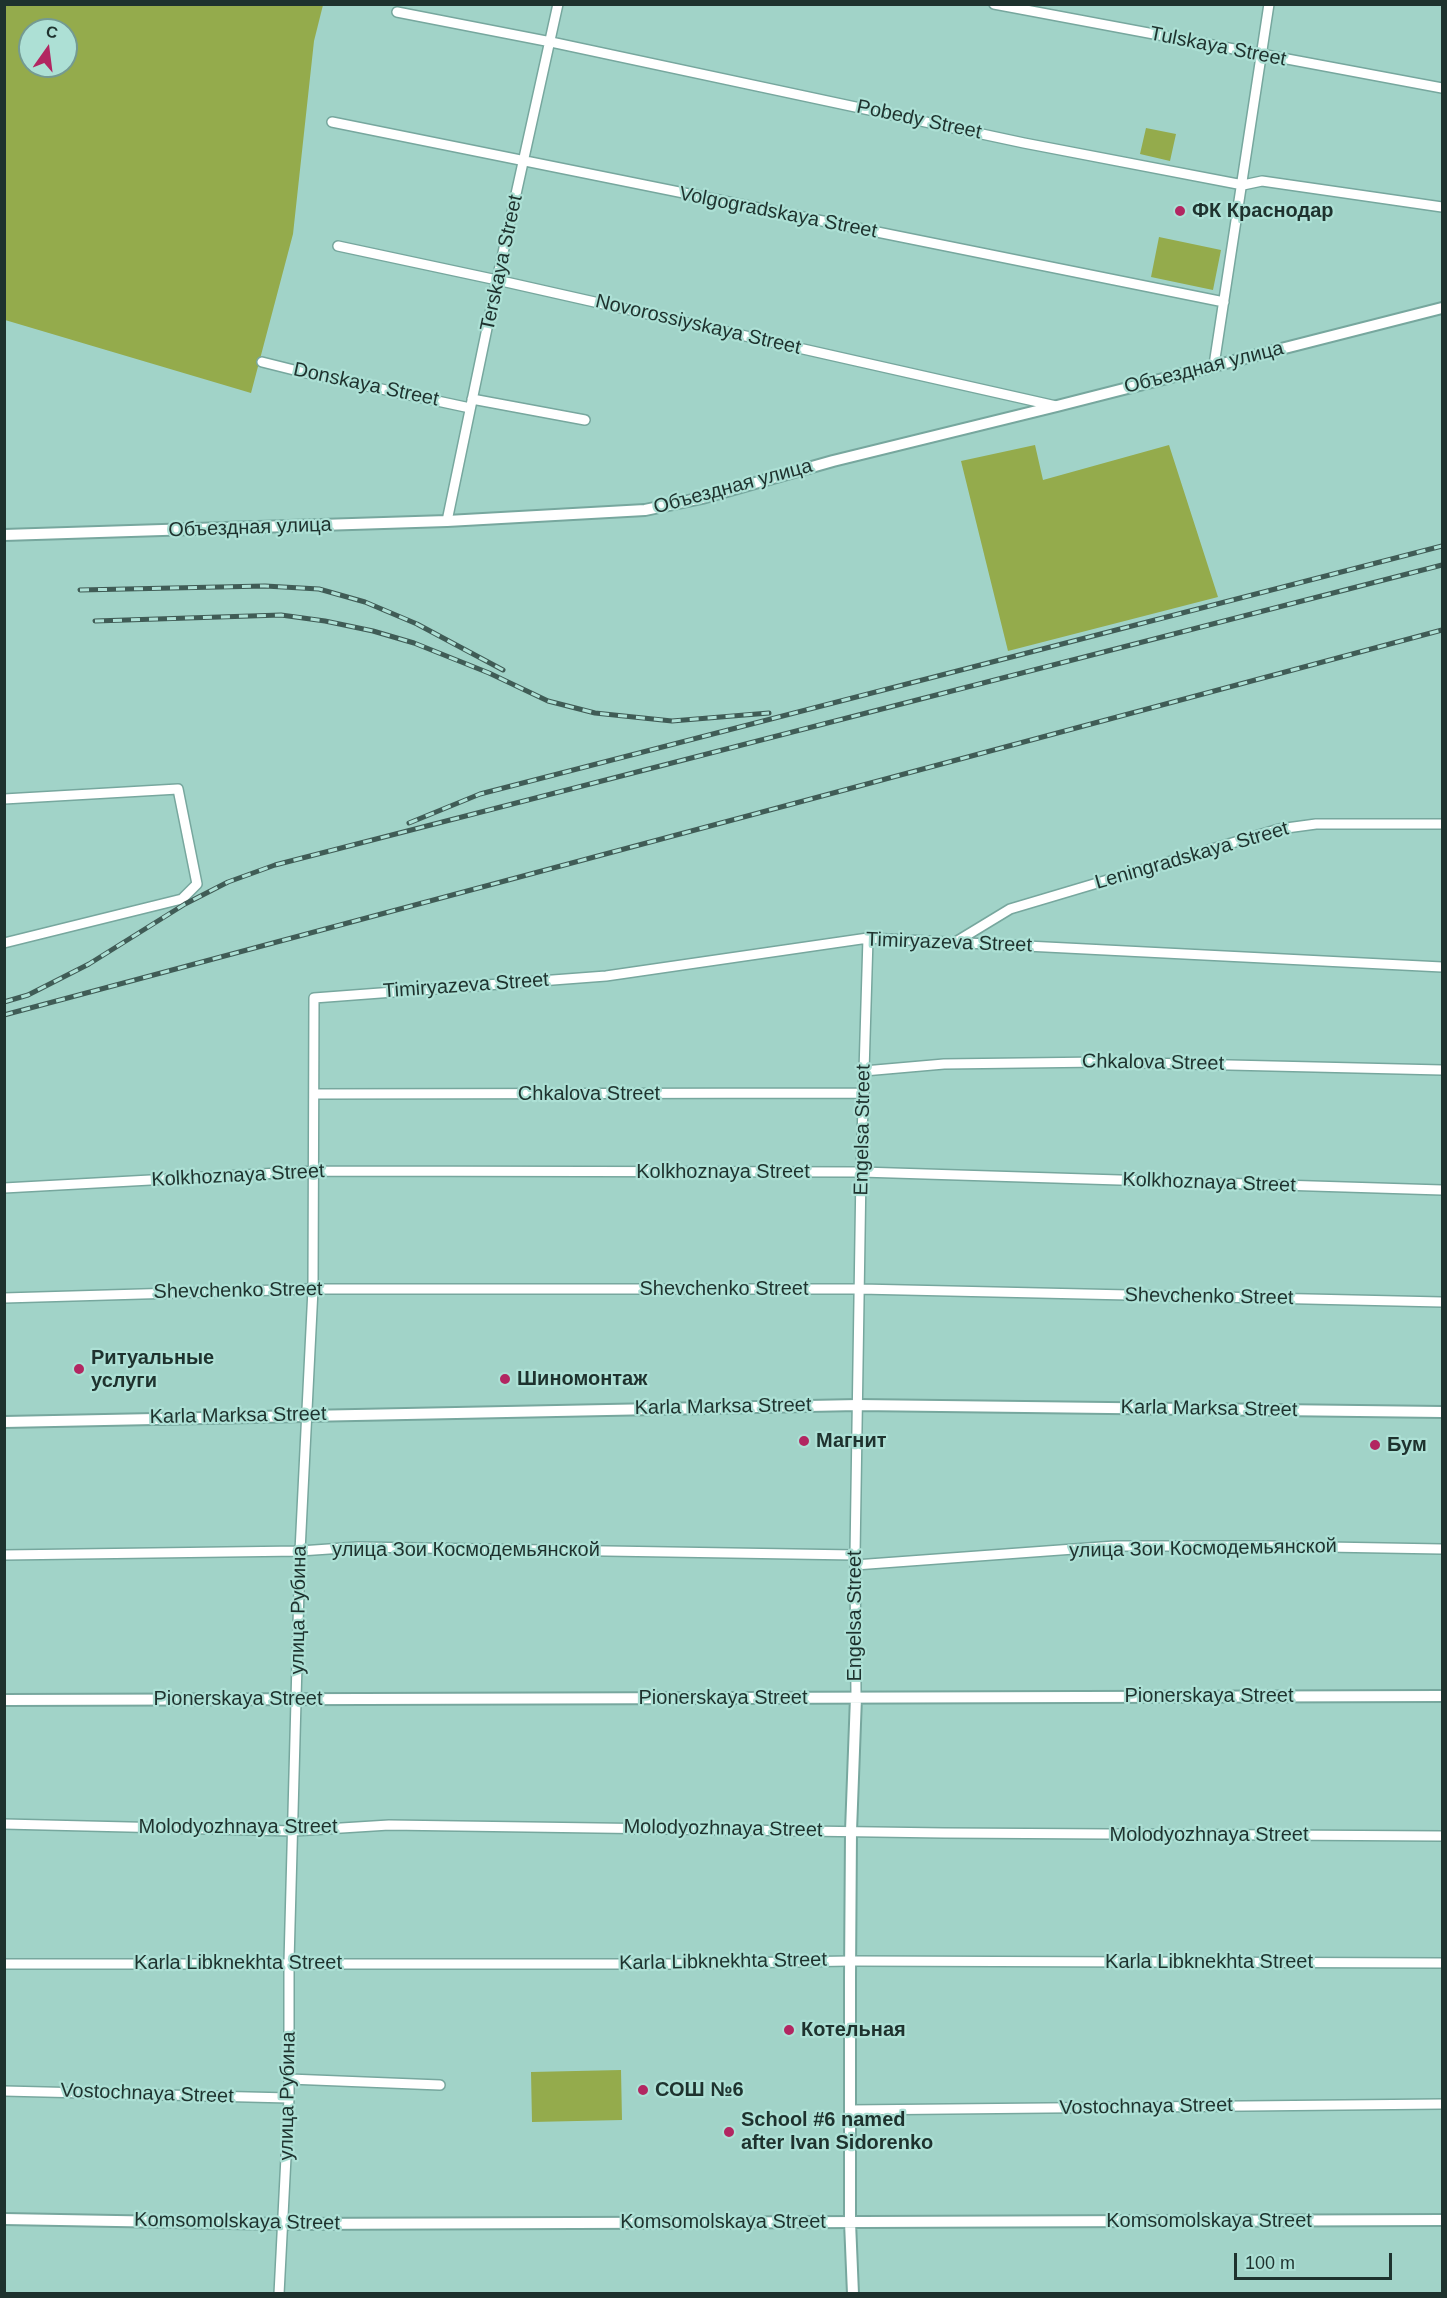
<!DOCTYPE html>
<html>
<head>
<meta charset="utf-8">
<style>
  body { margin:0 }
  #map { position:relative; width:1447px; height:2298px; overflow:hidden; background:#a1d3c8; font-family:Helvetica,sans-serif }
  canvas { display:block }
  .frame { position:absolute; inset:0; border:6px solid #1e322e; pointer-events:none }
  .north { position:absolute; left:18px; top:18px; width:60px; height:60px; box-sizing:border-box; background:#ade0d5; border:2px solid #749a92; border-radius:50%; rotate:14deg; font-size:16px; font-weight:700; line-height:24px; text-align:center; color:#1e322e }
  .north::after { content:''; display:block; margin:auto; width:21px; height:27px; background:#b22661; clip-path:polygon(50% 0,100% 100%,50% 72%,0 100%) }
  .scale { position:absolute; left:1234px; top:2253px; width:158px; height:27px; box-sizing:border-box; border:3px solid #1e322e; border-top:0; padding-left:8px; font-size:18px; line-height:21px; white-space:nowrap; color:#1e322e; -webkit-text-stroke:4px #ade0d5; paint-order:stroke }
</style>
</head>
<body>
<div id="map">
<canvas width="1447" height="2298"></canvas>
<div class="frame"></div>
<div class="north">С</div>
<div class="scale">100 m</div>
</div>
<script>
const g = document.querySelector('canvas').getContext('2d');
g.lineJoin = 'round';
function fillPath(path, color) { g.fillStyle = color; g.fill(path, 'evenodd'); }
const poly = rows => new Path2D(rows.map(r => 'M' + r).join(''));
function stroke(path, color, width, dash) { g.strokeStyle = color; g.lineWidth = width; g.lineCap = dash ? 'butt' : 'round'; g.setLineDash(dash || []); g.stroke(path); }
function drawText(font, color, halo, rows, align = 'center') {
  g.font = font + ' Helvetica,sans-serif'; g.lineWidth = 4.5; g.setLineDash([]); g.textBaseline = 'middle'; g.strokeStyle = halo; g.fillStyle = color; for (const [text, x, y, turn = 0] of rows) {
    g.save(); g.translate(x, y); g.rotate((+turn || 0) * Math.PI / 180); g.textAlign = isNaN(turn) ? turn : align; if (halo) g.strokeText(text, 0, 0); g.fillText(text, 0, 0); g.restore();
  }
}
fillPath(poly([
  [4,5,323,5,314,41,293,234,251,393,5,320],
  [30,30,66,30,66,66,30,66],
  [1146,128,1176,134,1170,161,1140,154],
  [1159,237,1221,250,1213,290,1151,277],
  [1035,445,1043,480,1169,445,1218,597,1008,651,961,461],
  [621,2070,622,2120,532,2122,531,2072]
]), '#94ab4c');
const minor = poly([
  [994,4,1442,88],
  [397,12,551,42,1024,143,1243,185,1262,181,1442,207],
  [332,122,1224,302],
  [338,246,497,280,1056,406],
  [262,362,302,372,470,408],
  [1214,365,1269,4],
  [472,399,585,420],
  [447,521,497,280,558,4],
  [4,799,178,789,197,884,182,899,4,943],
  [954,943,1010,909,1279,829,1316,824,1442,824],
  [864,1071,944,1064,1102,1062,1442,1070],
  [314,1094,864,1093],
  [4,1188,315,1171,861,1172,1442,1190],
  [4,1298,313,1289,860,1289,1442,1302],
  [4,1555,300,1551,358,1547,855,1555],
  [855,1565,1115,1546,1268,1546,1442,1549],
  [856,1697,855,1555,861,1172,868,938],
  [4,1824,294,1831,389,1825,944,1833,1442,1836],
  [4,1964,672,1964,850,1961,1442,1963],
  [289,2079,440,2085],
  [4,2091,289,2098],
  [850,2110,1442,2104],
  [279,2294,289,2098,289,1962,300,1551,313,1289,314,998,606,976,868,938,1442,967]
]);
const tertiary = poly([
  [4,535,447,521,645,510,702,498,833,461,1057,406,1442,308],
  [4,1422,858,1405,1442,1412],
  [4,1700,1442,1696],
  [4,2219,284,2224,1442,2220],
  [853,2294,850,2222,850,1977,851,1831,856,1697]
]);
stroke(minor, '#77a79e', 12);
stroke(tertiary, '#77a79e', 14);
stroke(minor, '#fff', 9);
stroke(tertiary, '#fff', 10);
const rail = poly([
  [80,590,265,586,319,589,365,602,417,624,503,670],
  [95,621,281,615,325,621,373,631,414,643,489,673,548,701,595,713,672,721,769,713],
  [409,823,480,794,1442,546],
  [4,1002,28,995,89,964,185,904,228,882,275,865,1442,565],
  [4,1015,1442,630]
]);
stroke(rail, '#405c56', 5);
stroke(rail, '#ade0d5', 3, [9]);
for (const [x, y, r, color] of [
  [1180,211,6,"#b22661"],
  [79,1369,6,"#b22661"],
  [505,1379,6,"#b22661"],
  [804,1441,6,"#b22661"],
  [1375,1445,6,"#b22661"],
  [789,2030,6,"#b22661"],
  [643,2090,6,"#b22661"],
  [729,2132,6,"#b22661"]
]) { const dot = new Path2D(); dot.arc(x, y, r, 0, 2 * Math.PI); g.fillStyle = color; g.fill(dot); stroke(dot, '#ade0d5', 2); }
drawText('20px', '#1e322e', '#ade0d5', [
  ["Tulskaya Street",1218,47,11],
  ["Pobedy Street",919,120,12],
  ["Volgogradskaya Street",778,213,11],
  ["Terskaya Street",502,263,-78],
  ["Novorossiyskaya Street",698,325,13],
  ["Объездная улица",1204,368,-14],
  ["Donskaya Street",366,385,12],
  ["Объездная улица",733,487,-15],
  ["Объездная улица",250,528,-2],
  ["Leningradskaya Street",1192,856,-16],
  ["Timiryazeva Street",949,943,2],
  ["Timiryazeva Street",466,986,-4],
  ["Chkalova Street",1153,1063,1],
  ["Chkalova Street",589,1094],
  ["Engelsa Street",863,1130,-89],
  ["Kolkhoznaya Street",723,1172],
  ["Kolkhoznaya Street",238,1176,-3],
  ["Kolkhoznaya Street",1209,1183,2],
  ["Shevchenko Street",724,1289],
  ["Shevchenko Street",238,1291,-1],
  ["Shevchenko Street",1209,1297,1],
  ["Karla Marksa Street",723,1407,-1],
  ["Karla Marksa Street",1209,1409,1],
  ["Karla Marksa Street",238,1416,-1],
  ["улица Зои Космодемьянской",1203,1549,-1],
  ["улица Зои Космодемьянской",466,1550],
  ["улица Рубина",299,1610,-89],
  ["Engelsa Street",855,1616,-90],
  ["Pionerskaya Street",1209,1696],
  ["Pionerskaya Street",723,1698],
  ["Pionerskaya Street",238,1699],
  ["Molodyozhnaya Street",238,1827],
  ["Molodyozhnaya Street",723,1829,1],
  ["Molodyozhnaya Street",1209,1835],
  ["Karla Libknekhta Street",723,1962,-1],
  ["Karla Libknekhta Street",1209,1962],
  ["Karla Libknekhta Street",238,1963],
  ["Vostochnaya Street",147,2094,2],
  ["улица Рубина",288,2096,-89],
  ["Vostochnaya Street",1146,2107,-1],
  ["Komsomolskaya Street",1209,2221],
  ["Komsomolskaya Street",237,2222,1],
  ["Komsomolskaya Street",723,2222]
]);
drawText('bold 20px', '#1e322e', '#ade0d5', [
  ["ФК Краснодар",1192,211],
  ["Ритуальные",91,1358],
  ["услуги",91,1381],
  ["Шиномонтаж",517,1379],
  ["Магнит",816,1441],
  ["Бум",1387,1445],
  ["Котельная",801,2030],
  ["СОШ №6",655,2090],
  ["School #6 named",741,2120],
  ["after Ivan Sidorenko",741,2143]
], 'left');
</script>
</body>
</html>
